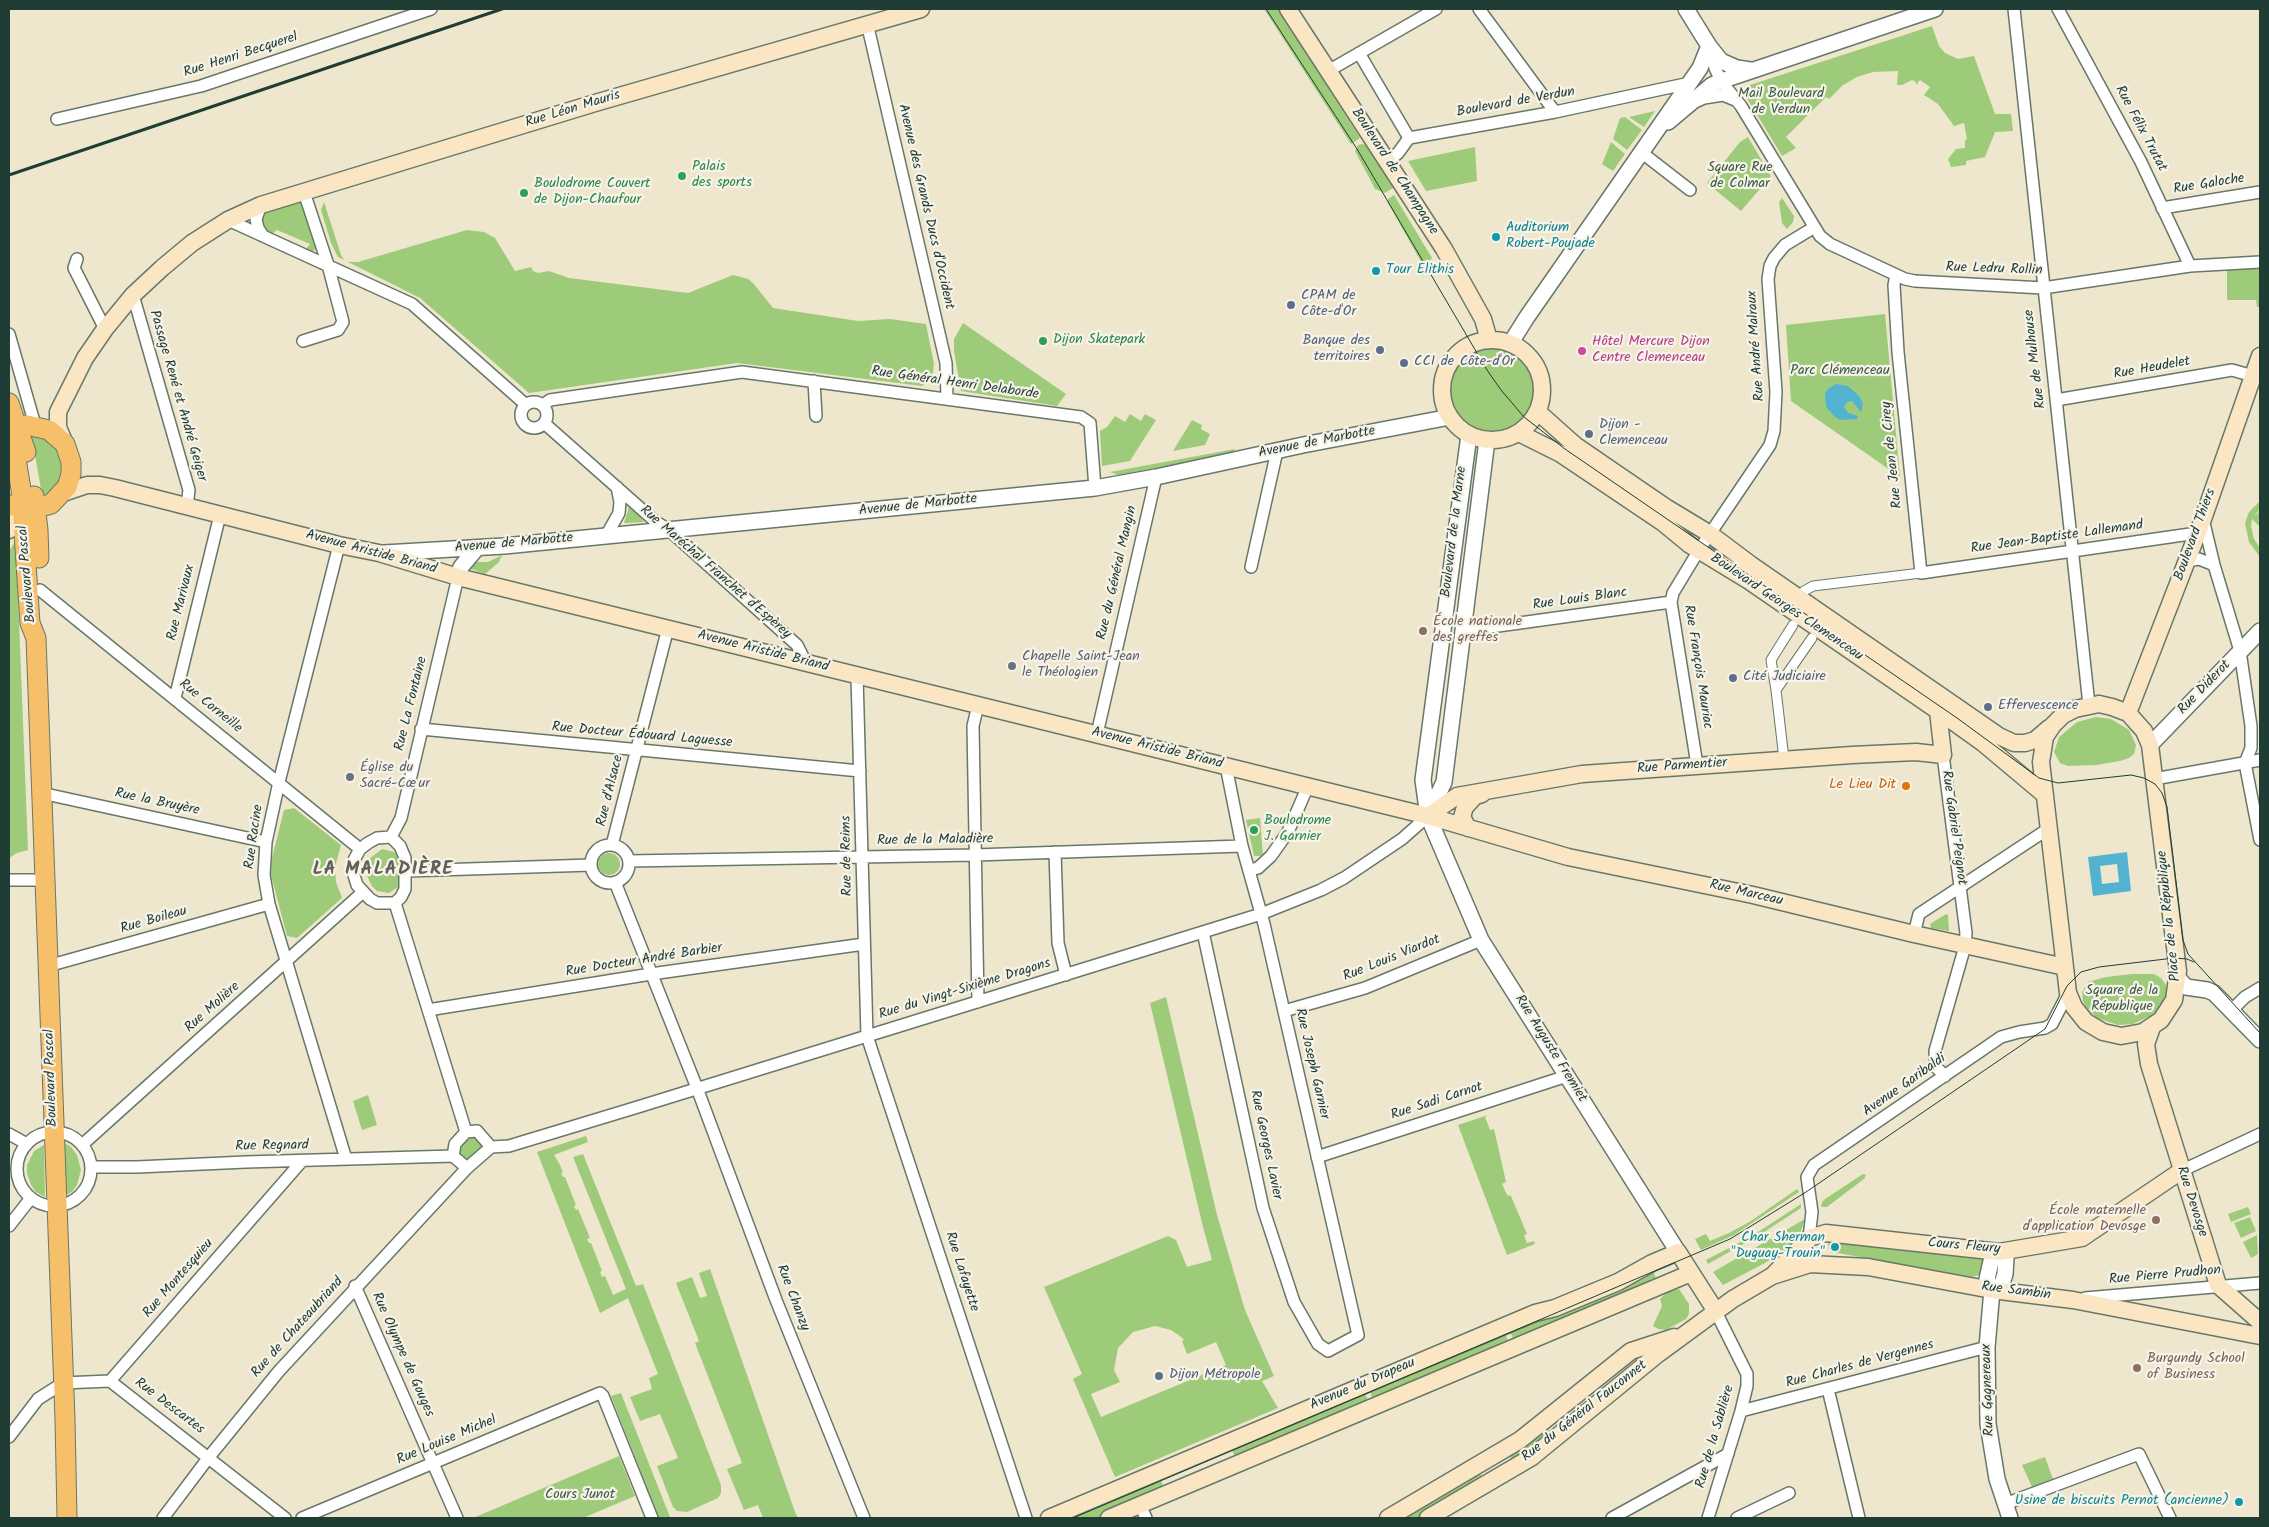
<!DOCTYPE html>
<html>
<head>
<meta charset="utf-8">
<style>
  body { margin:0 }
  #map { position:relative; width:2269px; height:1527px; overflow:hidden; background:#eee7cd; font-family:Kalam,sans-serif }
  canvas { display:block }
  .frame { position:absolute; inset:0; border:10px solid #1f3d34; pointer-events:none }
</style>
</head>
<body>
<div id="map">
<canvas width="2269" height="1527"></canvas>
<div class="frame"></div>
</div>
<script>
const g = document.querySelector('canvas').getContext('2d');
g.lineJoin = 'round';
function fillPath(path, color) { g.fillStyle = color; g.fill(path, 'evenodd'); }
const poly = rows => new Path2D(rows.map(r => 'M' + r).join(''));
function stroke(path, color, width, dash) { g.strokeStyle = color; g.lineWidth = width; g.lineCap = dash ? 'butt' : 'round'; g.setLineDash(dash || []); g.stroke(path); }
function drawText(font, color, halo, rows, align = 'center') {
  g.font = font + ' Kalam,sans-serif'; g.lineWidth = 4.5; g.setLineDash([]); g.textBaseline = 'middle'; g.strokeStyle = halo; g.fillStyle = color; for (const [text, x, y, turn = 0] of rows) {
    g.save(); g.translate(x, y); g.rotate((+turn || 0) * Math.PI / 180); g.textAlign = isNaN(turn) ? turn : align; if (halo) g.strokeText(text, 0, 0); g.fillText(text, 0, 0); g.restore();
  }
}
fillPath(poly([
  [1264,9,1278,9,1360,138,1351,144],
  [1932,26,1939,46,1945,53,1958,59,1974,56,1995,114,2011,114,2013,131,1995,132,1985,157,1966,161,1966,165,1951,167,1948,159,1956,149,1965,148,1965,140,1967,139,1964,123,1954,126,1938,104,1924,95,1930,87,1920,80,1916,85,1916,82,1912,80,1902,85,1897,85,1898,71,1873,72,1857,77,1843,85,1829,99,1826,97,1786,137,1796,148,1782,156,1745,95,1750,85],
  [1655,111,1644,127,1629,117],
  [1625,117,1642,130,1627,150,1613,139,1620,118],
  [1748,137,1771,176,1741,211,1707,183,1740,142],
  [1611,142,1625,154,1613,171,1602,164],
  [1362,144,1366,145,1396,186,1385,193,1375,189,1357,155,1355,151,1358,145],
  [1475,147,1477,181,1426,191,1408,161],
  [1394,195,1432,258,1424,267,1388,203,1388,199],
  [1782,198,1794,216,1793,222,1787,229,1782,223,1779,202],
  [300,202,306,208,317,248,312,252,305,250,310,244,277,230,270,235,265,232,261,221,268,209],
  [324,202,341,255,344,260,338,257,331,243,321,210],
  [467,230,484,232,495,238,515,271,531,267,533,271,538,273,549,271,569,278,688,293,733,275,748,279,753,283,773,308,858,321,890,319,926,324,934,364,933,373,929,380,922,386,737,363,529,393,420,298,348,262,358,262],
  [2260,268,2259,307,2257,307,2256,300,2227,300,2227,270],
  [1885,314,1900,477,1791,401,1786,325],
  [963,323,1066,394,1057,406,961,391,954,351,954,339],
  '1450 390a42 42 0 1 1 84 0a42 42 0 1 1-84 0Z',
  [1130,414,1141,421,1145,414,1156,420,1130,461,1102,466,1100,431,1107,427,1115,416,1125,422],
  [1192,420,1202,425,1201,429,1210,434,1205,445,1173,451],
  [31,432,56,443,66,473,51,493,42,495,35,455,29,433],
  [1235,449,1232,454,1118,475,1110,472],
  [2260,501,2260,509,2254,517,2260,511,2260,527,2252,519,2251,526,2254,539,2260,548,2260,557,2249,542,2245,523,2249,512],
  [629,507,641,518,644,522,624,523],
  [15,542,16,544,28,850,17,853,9,858,9,551],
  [502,555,499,562,485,574,466,567,470,562,488,562],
  [2096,717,2111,719,2129,730,2136,745,2134,754,2129,758,2120,761,2096,765,2068,766,2060,763,2054,752,2059,737,2077,722],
  [294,808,341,845,335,867,336,882,342,898,297,938,287,936,271,875,272,858,284,810],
  [1260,818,1263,856,1254,856,1246,820],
  [382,849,394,852,399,859,400,880,398,887,389,893,377,891,372,886,367,876,369,859],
  '598 864a11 11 0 1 1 22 0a11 11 0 1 1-22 0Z',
  [1946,914,1948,915,1949,931,1931,928,1930,924],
  [2132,974,2154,974,2161,978,2166,985,2166,995,2157,1010,2150,1016,2133,1024,2118,1025,2097,1018,2086,1007,2083,1001,2082,992,2088,982,2106,977],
  [1166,997,1217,1215,1245,1310,1274,1376,1262,1381,1278,1408,1115,1477,1073,1379,1082,1374,1044,1287,1168,1236,1176,1240,1187,1267,1212,1260,1202,1223,1150,1003],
  [1155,1326,1171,1330,1180,1336,1184,1340,1182,1341,1187,1354,1216,1342,1226,1365,1101,1417,1091,1394,1120,1382,1114,1370,1118,1348,1133,1332],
  [368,1095,377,1125,362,1130,353,1101],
  [1488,1115,1485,1117,1490,1130,1494,1129,1506,1182,1502,1184,1507,1195,1511,1196,1527,1234,1524,1235,1527,1243,1534,1241,1535,1244,1507,1255,1458,1125],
  [473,1135,483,1144,482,1148,473,1158,461,1160,458,1156,460,1144,464,1139],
  [586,1136,588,1142,554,1155,559,1163,563,1172,561,1173,563,1177,565,1177,576,1205,574,1206,576,1210,578,1209,590,1238,587,1239,589,1243,591,1243,602,1271,600,1272,602,1277,605,1276,613,1295,626,1289,573,1157,583,1154,636,1286,643,1284,721,1485,721,1493,718,1498,687,1512,677,1511,673,1507,657,1466,678,1458,660,1414,640,1421,630,1397,652,1389,649,1378,658,1374,628,1298,600,1313,537,1152],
  [63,1142,71,1147,77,1155,81,1170,77,1185,72,1192,64,1196],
  [44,1145,45,1197,36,1192,31,1185,27,1173,27,1165,34,1151],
  [1863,1174,1866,1175,1864,1179,1844,1194,1827,1207,1821,1207,1822,1202,1825,1199],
  [1797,1189,1799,1192,1734,1235,1701,1250,1695,1239,1706,1234,1710,1241,1729,1233,1751,1221],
  [1801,1204,1801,1208,1761,1234,1708,1264,1706,1260,1752,1236],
  [2248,1207,2251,1214,2231,1222,2228,1214],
  [2250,1217,2256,1231,2241,1238,2234,1223],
  [1805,1219,1798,1240,1786,1250,1765,1263,1723,1285,1713,1272],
  [2257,1235,2258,1254,2251,1258,2243,1242],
  [1830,1240,1977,1253,1983,1259,1984,1267,1979,1275,1972,1277,1832,1252,1829,1249,1828,1244],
  [1651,1267,1658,1282,1515,1343,1508,1327],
  [710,1269,795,1512,798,1518,763,1518,758,1505,744,1510,727,1469,742,1463,695,1343,699,1341,676,1283,692,1277,700,1298,707,1296,699,1273],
  [1679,1289,1689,1304,1689,1314,1686,1319,1666,1330,1658,1329,1653,1326,1662,1306,1660,1299,1667,1292],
  [1503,1329,1510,1345,1374,1402,1368,1387],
  [1363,1389,1370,1404,1237,1461,1230,1446],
  [621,1393,670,1517,672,1518,659,1518,611,1396],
  [1548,1422,1547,1441,1509,1467,1512,1449],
  [619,1456,635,1496,583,1518,473,1518],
  [2045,1457,2053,1479,2032,1487,2022,1465],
  [1478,1470,1484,1481,1424,1518,1396,1518],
  [1159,1475,1165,1491,1101,1518,1057,1518]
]), '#9ecb79');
fillPath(poly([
  [1836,384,1848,386,1860,397,1863,404,1861,412,1852,401,1847,402,1844,407,1848,413,1858,416,1857,419,1840,420,1834,416,1826,407,1825,393,1828,389],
  [2127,852,2131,891,2093,896,2088,857],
  [2117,864,2119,882,2102,884,2100,866]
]), '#52b3d1');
const pedestrian = poly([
  [1804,591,1813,586,1921,573],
  [1776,690,1771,660,1793,625],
  [1784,759,1776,690,1812,638]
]);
const minor = poly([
  [1479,9,1555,112],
  [2014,9,2089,705],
  [2058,9,2141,162,2190,266],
  [867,23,946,363,947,398],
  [1710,50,1715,68,1721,81,1741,106,1820,236,1830,244,1905,279,1915,281,2043,288,2190,266,2260,262],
  [1359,53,1409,138],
  [1328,71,1436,9],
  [1695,102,1704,98,1723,95,1735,100],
  [57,119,201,86,431,9],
  [1641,152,1690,190],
  [1387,163,1398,153,1409,138,1555,112,1690,83],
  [261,205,256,219,258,228,263,236],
  [2162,208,2260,192],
  [228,220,412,304,525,404],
  [77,259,74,268,105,329],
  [1896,275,1894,285,1898,352,1921,573,2197,533],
  [133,295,189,490,187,506],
  [9,334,35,425],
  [303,341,338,330,343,322,328,265,304,192],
  [814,381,816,416],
  [2056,400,2232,370,2253,376],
  '521 415a13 13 0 1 1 26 0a13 13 0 1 1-26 0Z',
  [543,405,550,400,742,372,1081,417,1090,423,1095,488],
  [544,423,656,522,669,530,797,645,806,663],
  [2203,519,2214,565,2240,651,2251,726,2251,748,2245,763,2260,840],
  [606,536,619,513,620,502,617,487],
  [339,545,279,782,266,842,264,875,269,904,346,1159],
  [2187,561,2199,559,2214,565],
  [1251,567,1277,451],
  [40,590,360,849],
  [1462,631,1671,602],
  [857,676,867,1036,1026,1518],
  [175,698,220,515],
  [421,729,860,771],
  [1097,734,1156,477],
  [1943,755,1966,933,1965,946,1935,1051,1936,1067,1945,1076],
  [1697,765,1671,602,1673,593,1699,550,1770,445,1774,431,1776,392,1768,279,1770,266,1774,258,1785,245,1813,228],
  [2154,779,2260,760],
  [41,793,266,842],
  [391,837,401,818,458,577],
  [391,837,400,846,405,858,405,889,401,897,395,903,377,903,370,899,357,885,353,872,354,860,360,849,368,843,377,838,391,837],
  '591 864a19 19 0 1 1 38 0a19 19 0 1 1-38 0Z',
  [612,845,668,628],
  [1055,852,1058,943,1066,975],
  [629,861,975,855,1242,846],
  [1250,870,1258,868,1271,856,1288,832,1308,786],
  [407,871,591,865],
  [9,880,44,880],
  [615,882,697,1088,776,1300,864,1518],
  [395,903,466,1132],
  [1203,932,1263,1208,1294,1302,1318,1344,1328,1351,1358,1335,1264,924,1242,846,1226,766],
  [1914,934,1919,914,2048,829],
  [48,964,55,964,269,904],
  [978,1002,973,726,978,705],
  [428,1010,651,974,864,944],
  [1284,1011,1365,988,1481,940],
  [2236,1014,2235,1007,2245,997,2260,988],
  [477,1131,491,1147,467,1168,453,1156,455,1144,466,1132,477,1131],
  '17 1169a37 37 0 1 1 74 0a37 37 0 1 1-74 0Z',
  [9,1134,27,1144],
  [82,1145,363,892],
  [491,1147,509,1146,641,1106,1261,914,1321,890,1344,878,1402,839,1428,816],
  [1317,1157,1567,1076],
  [91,1167,137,1167,246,1162,453,1156],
  [2181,1171,2260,1134],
  [9,1226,31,1198],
  [1809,1238,1812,1212,1807,1177,1814,1165,2001,1037,2019,1032,2045,1028,2052,1024,2068,993],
  [355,1286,457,1518],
  [2085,1298,2260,1283],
  [110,1381,285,1518],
  [1828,1389,1859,1518],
  [1741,1411,1987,1347],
  [9,1437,38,1399,63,1383,110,1381,302,1161],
  [2005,1504,2139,1454,2170,1518],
  [1140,1505,1146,1518],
  [163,1518,209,1457,279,1371,467,1168],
  [302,1518,600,1393,603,1396,652,1518],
  [1612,1518,1728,1454],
  [1708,1518,1741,1411,1747,1386,1747,1374,1715,1310],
  [1737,1518,1789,1493]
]);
const tertiary = poly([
  [1686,9,1709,46,1721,61,1737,68,1750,70],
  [1668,122,1712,85,1721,81,1935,9],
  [1510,344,1527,317,1700,68,1709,46],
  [1469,435,1423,780,1428,816,1481,940,1678,1252],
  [384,553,504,546,1095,488,1156,477,1303,445,1450,417],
  [458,577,461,567,477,548],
  [2150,745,2260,631],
  [1428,816,1444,782,1487,440],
  [2178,978,2186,987,2207,990,2214,993,2260,1040],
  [1992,1290,2002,1284,2005,1274,2006,1258,1999,1252,1992,1257,1987,1279,1992,1290,1987,1347,1988,1424,1997,1479,2010,1518]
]);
const secondary = poly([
  [1288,9,1444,249,1483,319,1489,340],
  '1442 390a50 50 0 1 1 100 0a50 50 0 1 1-100 0Z',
  [1538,412,1575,445,1667,508,1710,534,1750,564,1999,736,2014,743,2025,743,2035,740,2049,728],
  [1519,433,1561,454,1662,522,1690,545,1749,581,1938,711,1983,743,2045,795],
  [65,444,58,427,58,412,85,358,105,329,133,295,162,268,192,243,228,220,261,205,595,103,921,9],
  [63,493,87,485,100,485,115,488,339,545,379,553,458,577,1428,816,1568,857,1753,895,1914,934,2065,967],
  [9,530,19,509],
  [2099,704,2112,707,2128,713,2144,731,2150,745,2178,971,2174,1000,2161,1020,2143,1032,2121,1036,2103,1032,2086,1022,2074,1007,2068,993,2041,762,2045,737,2053,725,2063,715,2075,709,2099,704],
  [2128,713,2203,519,2260,356],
  [1428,816,1457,796,1582,774,1852,755,1916,752,1943,755,1938,711],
  [1468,828,1462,817,1465,807,1475,796,1482,794],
  [2152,1027,2146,1044,2149,1064,2218,1285,2260,1322],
  [1773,1275,1809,1238,1826,1233,1999,1252,2082,1238,2181,1171],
  [1049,1518,1535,1313,1555,1308,1618,1282,1652,1263,1678,1252,1715,1310],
  [1109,1518,1691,1273],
  [1388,1518,1520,1440,1631,1351,1674,1337],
  [1428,1518,1532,1457,1658,1354,1733,1299,1772,1276,1810,1264,1868,1267,1992,1290,2073,1300,2260,1336]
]);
const primary = poly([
  [9,403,26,452],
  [9,430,27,425,49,430,65,444,71,462,71,474,67,487,51,504,29,510,9,505],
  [9,437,16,459,21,489,30,623,36,638,65,1419,67,1518],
  [34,496,38,530,39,558]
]);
stroke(pedestrian, '#67786a', 11);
stroke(minor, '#67786a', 14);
stroke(tertiary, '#67786a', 18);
stroke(secondary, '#67786a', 19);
stroke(primary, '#67786a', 21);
stroke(pedestrian, '#fff', 9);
stroke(minor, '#fff', 11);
stroke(tertiary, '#fff', 15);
stroke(secondary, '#fbe6c4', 16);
stroke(primary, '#f6c06b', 19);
stroke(poly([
  [1266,9,1357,149,1487,370,1501,390,1524,417,1565,449,1957,718,2039,778,2058,783,2131,775,2144,778,2155,784,2162,793,2167,807,2183,940,2188,954,2260,1033],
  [1073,1518,1730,1239,1806,1192,2045,1029,2067,986,2081,972,2099,967,2174,958,2187,959,2194,962]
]), '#1f3d34', 1);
stroke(poly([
  [9,175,502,9]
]), '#1f3d34', 3);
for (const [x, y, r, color] of [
  [682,176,5,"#2e9e5b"],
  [524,193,5,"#2e9e5b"],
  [1496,237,5,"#0f9aa8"],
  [1376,271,5,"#0f9aa8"],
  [1291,305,5,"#5c6f8a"],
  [1043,341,5,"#2e9e5b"],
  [1380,350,5,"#5c6f8a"],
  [1582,351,5,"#d1479c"],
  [1404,363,5,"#5c6f8a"],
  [1589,434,5,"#5c6f8a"],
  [1423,631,5,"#8d6e63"],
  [1012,666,5,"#6b7280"],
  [1733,678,5,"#5c6f8a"],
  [1988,707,5,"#5c6f8a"],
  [350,777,5,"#6b7280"],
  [1906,786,5,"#e8710a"],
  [1254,830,5,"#2e9e5b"],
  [2156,1220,5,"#8d6e63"],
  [1835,1247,5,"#0f9aa8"],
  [2137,1368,5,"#8d6e63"],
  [1159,1376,5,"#5c6f8a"],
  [2239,1502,5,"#0f9aa8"]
]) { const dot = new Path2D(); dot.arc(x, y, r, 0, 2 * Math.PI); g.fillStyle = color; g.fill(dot); stroke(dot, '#f7f3e8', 2); }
drawText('14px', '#1f3d34', '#f7f3e8', [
  ["Rue Henri Becquerel",241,56,-18],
  ["Boulevard de Verdun",1516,103,-10],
  ["Rue Léon Mauris",573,110,-17],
  ["Rue Félix Trutat",2140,129,62],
  ["Boulevard de Champagne",1394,172,57],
  ["Rue Galoche",2209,185,-9],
  ["Avenue des Grands Ducs d'Occident",925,207,77],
  ["Rue Ledru Rollin",1994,270,2],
  ["Rue André Malraux",1757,346,-94],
  ["Rue de Mulhouse",2036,359,-97],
  ["Rue Heudelet",2152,369,-10],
  ["Rue Général Henri Delaborde",955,384,8],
  ["Passage René et André Geiger",177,396,74],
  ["Avenue de Marbotte",1317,443,-11],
  ["Rue Jean de Cirey",1893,455,-96],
  ["Avenue de Marbotte",918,506,-6],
  ["Boulevard de la Marne",1455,532,-83],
  ["Boulevard Thiers",2196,535,-70],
  ["Rue Jean-Baptiste Lallemand",2057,538,-8],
  ["Avenue de Marbotte",514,544,-5],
  ["Avenue Aristide Briand",371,553,15],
  ["Rue Maréchal Franchet d'Espèrey",715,573,41],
  ["Rue du Général Mangin",1118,573,-77],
  ["Boulevard Pascal",28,574,-95],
  ["Rue Louis Blanc",1580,600,-8],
  ["Rue Marivaux",182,603,-76],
  ["Boulevard Georges Clemenceau",1786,608,34],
  ["Avenue Aristide Briand",763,652,14],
  ["Rue François Mauriac",1697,667,81],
  ["Rue Diderot",2205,688,-46],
  ["Rue La Fontaine",412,704,-76],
  ["Rue Corneille",210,707,39],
  ["Rue Docteur Édouard Laguesse",642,736,5],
  ["Avenue Aristide Briand",1157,749,14],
  ["Rue Parmentier",1682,767,-4],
  ["Rue d'Alsace",611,791,-76],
  ["Rue la Bruyère",157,803,12],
  ["Rue Gabriel Peignot",1953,828,82],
  ["Rue Racine",255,837,-82],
  ["Rue de la Maladière",935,841,-1],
  ["Rue de Reims",848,856,-91],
  ["Rue Marceau",1746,894,13],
  ["Place de la République",2170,916,-96],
  ["Rue Boileau",154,921,-16],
  ["Rue Louis Viardot",1392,959,-22],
  ["Rue Docteur André Barbier",644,961,-9],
  ["Rue du Vingt-Sixième Dragons",965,990,-17],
  ["Rue Molière",213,1008,-42],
  ["Rue Auguste Fremiet",1550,1049,58],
  ["Rue Joseph Garnier",1311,1064,77],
  ["Boulevard Pascal",52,1078,-92],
  ["Avenue Garibaldi",1905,1086,-35],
  ["Rue Sadi Carnot",1437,1102,-18],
  ["Rue Georges Lavier",1265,1145,78],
  ["Rue Regnard",272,1147,-1],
  ["Rue Devosge",2191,1202,72],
  ["Cours Fleury",1964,1247,5],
  ["Rue Lafayette",961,1272,72],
  ["Rue Pierre Prudhon",2165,1276,-5],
  ["Rue Montesquieu",179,1279,-49],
  ["Rue Sambin",2016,1292,7],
  ["Rue Chanzy",792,1298,69],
  ["Rue de Chateaubriand",298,1328,-48],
  ["Rue Olympe de Gouges",402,1355,66],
  ["Rue Charles de Vergennes",1860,1365,-15],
  ["Avenue du Drapeau",1363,1385,-23],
  ["Rue Gagnereaux",1989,1390,-92],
  ["Rue Descartes",169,1407,37],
  ["Rue du Général Fauconnet",1585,1412,-38],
  ["Rue de la Sablière",1716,1437,-74],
  ["Rue Louise Michel",447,1441,-23]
]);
drawText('14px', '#385942', '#f7f3e8', [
  ["Mail Boulevard",1781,95],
  ["de Verdun",1781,111],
  ["Square Rue",1740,169],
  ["de Colmar",1740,185],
  ["Parc Clémenceau",1840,372],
  ["Square de la",2122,992],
  ["République",2122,1008],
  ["Cours Junot",580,1496]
]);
drawText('14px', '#27864d', '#f7f3e8', [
  ["Palais",692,168],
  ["des sports",692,184],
  ["Boulodrome Couvert",534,185],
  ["de Dijon-Chaufour",534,201],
  ["Dijon Skatepark",1053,341],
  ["Boulodrome",1264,822],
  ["J. Garnier",1264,838]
], 'left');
drawText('14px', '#0d838f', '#f7f3e8', [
  ["Auditorium",1506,229],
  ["Robert-Poujade",1506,245],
  ["Tour Elithis",1386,271],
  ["Char Sherman",1825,1239,"right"],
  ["\"Duguay-Trouin\"",1825,1255,"right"],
  ["Usine de biscuits Pernot (ancienne)",2229,1502,"right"]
], 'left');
drawText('14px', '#4e5e75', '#f7f3e8', [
  ["CPAM de",1301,297],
  ["Côte-d'Or",1301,313],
  ["Banque des",1370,342,"right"],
  ["territoires",1370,358,"right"],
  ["CCI de Côte-d'Or",1414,363],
  ["Dijon -",1599,426],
  ["Clemenceau",1599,442],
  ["Cité Judiciaire",1743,678],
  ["Effervescence",1998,707],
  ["Dijon Métropole",1169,1376]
], 'left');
drawText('14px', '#b23c85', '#f7f3e8', [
  ["Hôtel Mercure Dijon",1592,343],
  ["Centre Clemenceau",1592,359]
], 'left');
drawText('14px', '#785e54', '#f7f3e8', [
  ["École nationale",1433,623],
  ["des greffes",1433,639],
  ["École maternelle",2146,1212,"right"],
  ["d'application Devosge",2146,1228,"right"],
  ["Burgundy School",2147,1360],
  ["of Business",2147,1376]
], 'left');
drawText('14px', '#5b616d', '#f7f3e8', [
  ["Chapelle Saint-Jean",1022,658],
  ["le Théologien",1022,674],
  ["Église du",360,769],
  ["Sacré-Cœur",360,785]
], 'left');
drawText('14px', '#c56008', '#f7f3e8', [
  ["Le Lieu Dit",1896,786]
], 'right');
g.letterSpacing = '1px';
drawText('bold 19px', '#636059', '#f7f3e8', [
  ["LA MALADIÈRE",383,871]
]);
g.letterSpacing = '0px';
</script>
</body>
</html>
